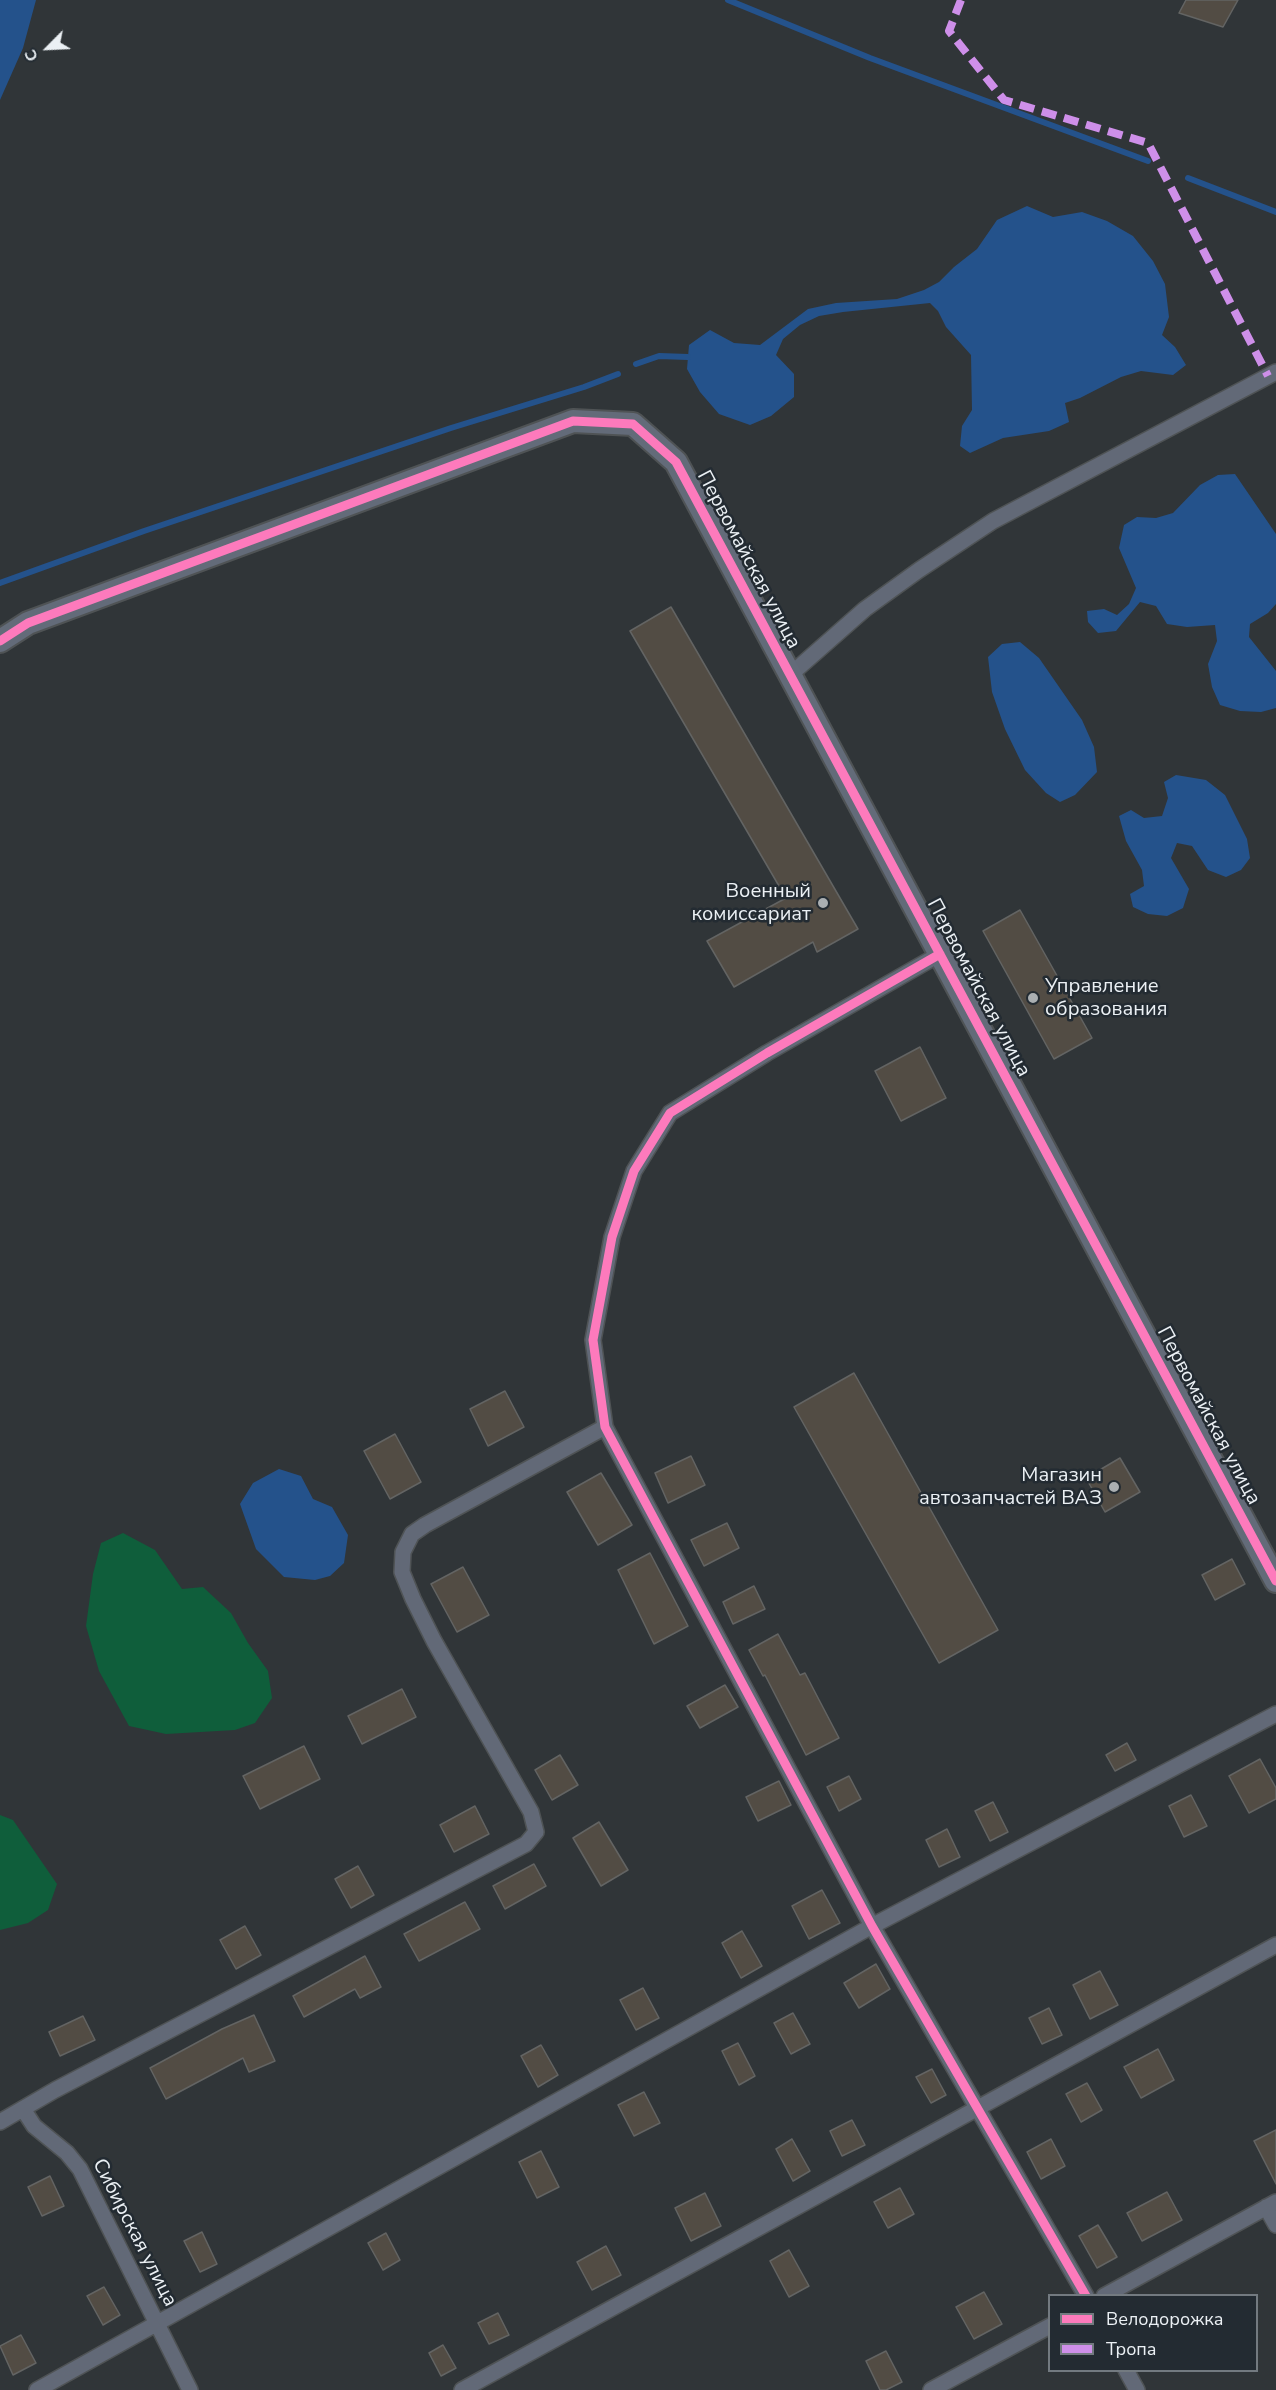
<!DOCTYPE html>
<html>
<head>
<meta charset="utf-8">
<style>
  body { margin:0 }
  #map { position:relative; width:1276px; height:2390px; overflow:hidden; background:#303538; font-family:"Nunito Sans",sans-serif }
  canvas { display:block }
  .legend { position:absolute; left:1048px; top:2294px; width:210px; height:78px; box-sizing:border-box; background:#232b32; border:2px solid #737a80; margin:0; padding:8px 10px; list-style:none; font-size:18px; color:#ebf0f4 }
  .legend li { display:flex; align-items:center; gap:12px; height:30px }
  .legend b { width:30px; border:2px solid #737a80 }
  .north { position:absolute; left:18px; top:18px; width:60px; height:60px; -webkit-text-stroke:4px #232b32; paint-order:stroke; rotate:246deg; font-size:16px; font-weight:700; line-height:24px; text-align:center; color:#ebf0f4 }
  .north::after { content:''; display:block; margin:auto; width:21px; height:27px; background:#ebf0f4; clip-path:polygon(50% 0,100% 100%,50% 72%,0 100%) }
</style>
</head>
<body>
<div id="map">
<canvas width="1276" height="2390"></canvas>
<ul class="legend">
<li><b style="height:8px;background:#fd7abc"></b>Велодорожка</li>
<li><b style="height:8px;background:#ce8fe9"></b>Тропа</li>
</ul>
<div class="north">С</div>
</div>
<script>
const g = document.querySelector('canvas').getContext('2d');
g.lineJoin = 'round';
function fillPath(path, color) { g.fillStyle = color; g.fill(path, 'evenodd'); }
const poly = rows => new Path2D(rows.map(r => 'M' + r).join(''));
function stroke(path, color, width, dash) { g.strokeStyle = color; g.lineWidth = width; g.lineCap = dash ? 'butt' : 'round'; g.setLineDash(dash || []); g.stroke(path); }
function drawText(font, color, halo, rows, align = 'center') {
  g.font = font + ' "Nunito Sans",sans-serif'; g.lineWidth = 5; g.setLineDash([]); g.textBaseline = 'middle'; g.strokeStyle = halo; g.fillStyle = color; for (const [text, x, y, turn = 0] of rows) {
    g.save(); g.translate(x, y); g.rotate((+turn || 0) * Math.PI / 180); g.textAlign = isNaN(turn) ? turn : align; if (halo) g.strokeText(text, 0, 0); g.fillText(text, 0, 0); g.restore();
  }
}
fillPath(poly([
  [123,1533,155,1550,182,1589,203,1587,231,1613,248,1643,268,1671,272,1698,255,1723,235,1730,166,1734,129,1726,99,1671,86,1626,93,1574,101,1543],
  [0,1815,13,1820,57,1884,48,1910,28,1923,0,1930]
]), '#0f5e3b');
fillPath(poly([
  [0,0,36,0,23,48,0,100],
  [1027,206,1053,217,1082,212,1107,221,1133,236,1153,261,1165,284,1169,317,1162,335,1175,347,1186,365,1173,375,1141,371,1121,377,1080,398,1065,403,1069,422,1049,431,1003,438,970,453,960,446,962,426,972,410,971,355,946,327,938,311,930,303,843,312,819,316,800,325,783,339,776,355,794,374,794,397,771,416,750,425,719,414,700,392,687,369,689,345,710,330,734,343,760,345,808,309,836,303,897,299,924,290,939,282,954,267,977,249,997,220],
  [1235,474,1276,534,1276,604,1268,613,1250,624,1249,637,1276,671,1276,708,1261,712,1240,711,1220,705,1212,687,1208,664,1217,641,1215,625,1187,627,1167,624,1156,606,1140,602,1116,631,1098,633,1088,622,1087,611,1104,609,1117,615,1129,604,1136,588,1119,548,1124,525,1137,517,1156,518,1173,513,1200,485,1218,475],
  [1020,642,1039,658,1082,720,1094,747,1097,772,1075,795,1060,802,1046,793,1025,770,1005,729,992,692,988,657,1002,644],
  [1176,775,1206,780,1225,795,1247,839,1250,858,1241,870,1226,877,1208,870,1192,846,1177,843,1171,858,1189,889,1183,908,1167,916,1148,914,1133,907,1130,894,1144,886,1142,870,1126,841,1119,816,1131,810,1144,818,1162,816,1168,798,1164,782],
  [279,1469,301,1476,313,1499,332,1507,348,1535,344,1563,330,1576,315,1580,284,1577,256,1549,240,1504,253,1483]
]), '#24528b');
stroke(poly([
  [728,0,870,58,1148,161],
  [1188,178,1276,212],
  [636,364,659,356,688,357],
  [0,583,144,531,451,428,584,387,618,374]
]), '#24528b', 6);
const building = poly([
  [1186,0,1238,0,1223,27,1179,13,1186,0],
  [671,607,858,929,817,952,813,942,734,987,707,941,786,898,630,631,671,607],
  [1020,910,1092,1038,1054,1059,983,931,1020,910],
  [920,1047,946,1098,901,1121,875,1071,920,1047],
  [854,1373,998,1630,939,1663,794,1407,854,1373],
  [505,1391,524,1427,488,1446,470,1409,505,1391],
  [395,1434,421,1482,390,1499,364,1451,395,1434],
  [691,1456,705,1485,668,1503,655,1473,691,1456],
  [1120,1458,1140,1492,1105,1512,1086,1478,1120,1458],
  [601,1473,632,1525,598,1545,567,1492,601,1473],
  [727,1523,739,1548,704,1566,691,1540,727,1523],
  [650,1553,688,1626,654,1644,618,1570,650,1553],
  [1232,1559,1245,1584,1215,1600,1202,1575,1232,1559],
  [463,1567,489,1615,457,1632,431,1584,463,1567],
  [754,1586,765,1609,733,1624,723,1602,754,1586],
  [778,1634,800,1675,805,1673,839,1738,806,1755,765,1675,763,1676,749,1650,778,1634],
  [725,1685,738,1707,700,1728,687,1706,725,1685],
  [402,1689,416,1717,362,1744,348,1716,402,1689],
  [1127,1743,1136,1760,1115,1771,1106,1755,1127,1743],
  [304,1746,320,1779,260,1809,243,1776,304,1746],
  [560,1755,578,1785,552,1800,535,1770,560,1755],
  [1260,1759,1276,1788,1276,1799,1249,1813,1229,1776,1260,1759],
  [849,1776,861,1799,839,1811,827,1787,849,1776],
  [779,1781,791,1805,758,1821,746,1797,779,1781],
  [1191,1795,1207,1826,1184,1837,1169,1806,1191,1795],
  [993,1802,1008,1832,990,1841,975,1811,993,1802],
  [475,1806,489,1834,454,1852,440,1825,475,1806],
  [599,1822,628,1870,601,1886,573,1838,599,1822],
  [947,1829,960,1857,939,1867,926,1840,947,1829],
  [534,1864,546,1886,505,1909,493,1886,534,1864],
  [358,1866,374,1895,351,1908,335,1879,358,1866],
  [822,1890,840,1923,809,1939,792,1906,822,1890],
  [465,1902,480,1929,419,1961,404,1934,465,1902],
  [245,1926,261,1955,236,1969,220,1940,245,1926],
  [742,1931,762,1966,741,1978,722,1943,742,1931],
  [365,1956,381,1987,360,1998,355,1989,304,2017,293,1996,365,1956],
  [876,1964,890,1989,859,2008,844,1983,876,1964],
  [1100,1971,1118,2005,1090,2019,1073,1985,1100,1971],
  [643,1988,659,2018,636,2030,620,2000,643,1988],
  [1049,2008,1062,2035,1042,2044,1029,2018,1049,2008],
  [793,2013,810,2044,791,2054,774,2023,793,2013],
  [254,2015,275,2061,249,2072,243,2058,166,2099,150,2068,222,2029,254,2015],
  [83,2016,95,2040,60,2056,49,2032,83,2016],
  [738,2043,755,2076,739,2085,722,2051,738,2043],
  [541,2045,558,2075,538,2087,521,2056,541,2045],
  [1158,2049,1174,2080,1141,2098,1124,2067,1158,2049],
  [932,2069,946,2095,931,2103,916,2077,932,2069],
  [1087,2083,1102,2110,1081,2122,1066,2094,1087,2083],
  [644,2092,660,2123,634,2136,618,2105,644,2092],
  [852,2120,865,2145,842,2156,830,2131,852,2120],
  [1276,2130,1276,2184,1254,2141,1276,2130],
  [792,2139,810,2171,793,2181,776,2149,792,2139],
  [1051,2139,1065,2166,1041,2179,1027,2152,1051,2139],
  [541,2151,559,2187,537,2198,519,2162,541,2151],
  [50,2176,64,2206,42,2216,28,2187,50,2176],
  [900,2188,914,2214,888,2228,874,2202,900,2188],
  [1167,2192,1182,2220,1142,2241,1127,2213,1167,2192],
  [705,2193,721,2226,691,2241,675,2208,705,2193],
  [1098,2225,1117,2257,1097,2268,1079,2236,1098,2225],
  [202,2232,217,2264,200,2272,184,2241,202,2232],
  [386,2233,400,2260,383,2270,368,2243,386,2233],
  [606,2246,621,2275,592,2290,577,2262,606,2246],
  [789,2250,809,2286,789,2297,770,2261,789,2250],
  [104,2287,120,2315,103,2325,87,2296,104,2287],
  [984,2292,1002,2324,974,2339,956,2307,984,2292],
  [498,2313,509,2335,489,2344,478,2323,498,2313],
  [21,2335,36,2363,13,2375,0,2346,21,2335],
  [443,2345,456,2368,441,2376,429,2353,443,2345],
  [886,2351,902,2382,886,2390,880,2390,866,2361,886,2351]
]);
fillPath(building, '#524c44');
stroke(building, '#636463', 1.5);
const street = poly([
  [790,675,865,609,919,570,993,521,1276,372],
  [940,954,767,1053,670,1113,634,1171,612,1237,593,1340,605,1427,872,1926,1086,2296],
  [23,2109,34,2126,67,2153,80,2169,190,2390],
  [0,2122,55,2090,526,1844,536,1832,531,1812,434,1641,413,1599,402,1572,403,1552,412,1534,425,1525,605,1427],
  [1266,2207,1276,2225],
  [1104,2296,1276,2202],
  [1126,2370,1137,2390],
  [37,2390,872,1926,1276,1714],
  [462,2390,1276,1945],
  [931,2390,1050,2326]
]);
const secondary = poly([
  [0,641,28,623,573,421,633,424,676,462,1276,1581]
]);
stroke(street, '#4f5355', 18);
stroke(secondary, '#4f5355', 26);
stroke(street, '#626977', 15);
stroke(secondary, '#636b79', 22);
stroke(poly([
  [961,0,949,31,1004,100,1148,143,1268,376]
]), '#ce8fe9', 8, [15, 8]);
stroke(poly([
  [0,641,28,623,573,421,633,424,676,462,1276,1581],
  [940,954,767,1053,670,1113,634,1171,612,1237,593,1340,605,1427,872,1926,1086,2296]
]), '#fd7abc', 9);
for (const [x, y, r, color] of [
  [823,903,6,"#aaafb2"],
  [1033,998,6,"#aaafb2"],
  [1114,1487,6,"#aaafb2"]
]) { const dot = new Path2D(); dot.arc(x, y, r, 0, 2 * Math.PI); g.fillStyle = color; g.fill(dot); stroke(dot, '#232b32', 2); }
drawText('20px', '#ebf0f4', '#232b32', [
  ["Первомайская улица",748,560,62],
  ["Первомайская улица",978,988,62],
  ["Первомайская улица",1208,1416,62],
  ["Сибирская улица",134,2233,63]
]);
drawText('20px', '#ebf0f4', '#232b32', [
  ["Военный",811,892],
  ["комиссариат",811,915],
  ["Управление",1045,987,"left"],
  ["образования",1045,1010,"left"],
  ["Магазин",1102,1476],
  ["автозапчастей ВАЗ",1102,1499]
], 'right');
</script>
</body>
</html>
